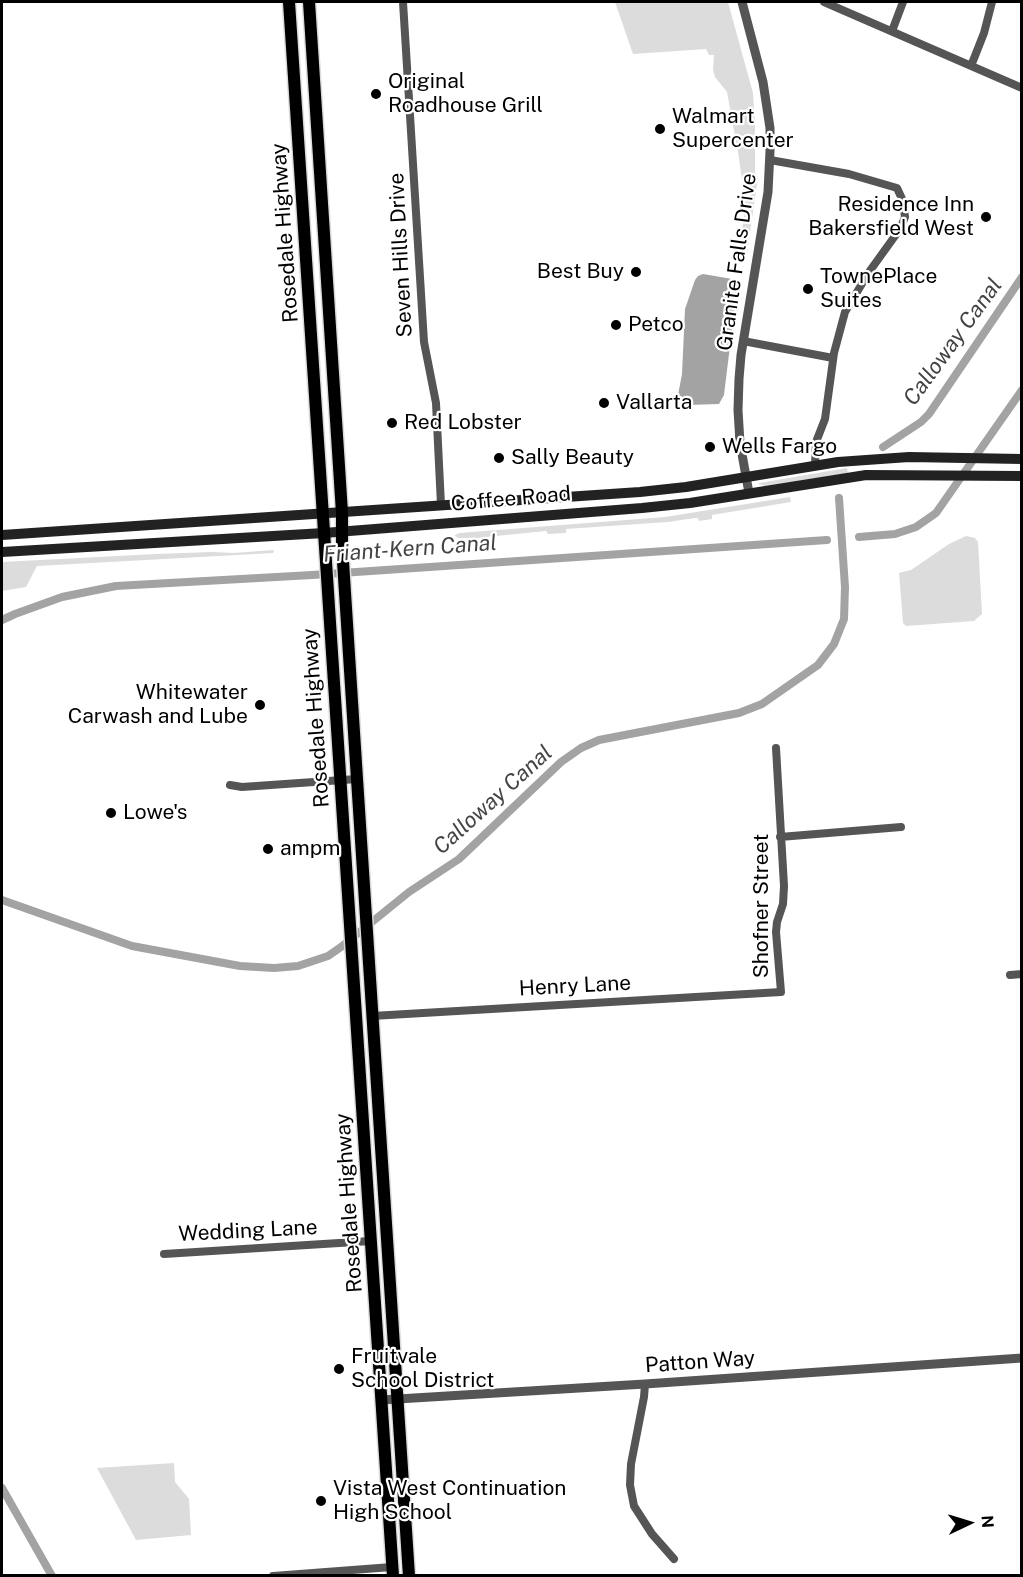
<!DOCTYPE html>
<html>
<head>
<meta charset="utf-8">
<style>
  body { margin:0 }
  #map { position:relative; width:1023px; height:1577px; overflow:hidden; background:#fff; font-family:"Public Sans",sans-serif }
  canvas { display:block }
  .frame { position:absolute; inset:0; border:3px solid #000; pointer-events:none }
  .north { position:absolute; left:939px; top:1493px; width:60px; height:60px; -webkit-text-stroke:4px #fff; paint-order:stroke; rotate:86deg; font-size:16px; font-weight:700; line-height:24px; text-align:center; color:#000 }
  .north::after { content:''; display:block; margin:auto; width:21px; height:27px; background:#000; clip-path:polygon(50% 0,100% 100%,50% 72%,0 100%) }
</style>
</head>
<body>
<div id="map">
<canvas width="1023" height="1577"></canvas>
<div class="frame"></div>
<div class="north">N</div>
</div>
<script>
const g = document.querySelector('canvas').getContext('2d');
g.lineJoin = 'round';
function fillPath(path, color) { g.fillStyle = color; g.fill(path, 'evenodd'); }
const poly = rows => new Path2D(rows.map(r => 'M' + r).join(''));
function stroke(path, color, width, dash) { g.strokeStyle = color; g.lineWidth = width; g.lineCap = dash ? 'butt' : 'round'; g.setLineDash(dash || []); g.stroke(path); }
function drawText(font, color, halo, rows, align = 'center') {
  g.font = font + ' "Public Sans",sans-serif'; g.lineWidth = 4.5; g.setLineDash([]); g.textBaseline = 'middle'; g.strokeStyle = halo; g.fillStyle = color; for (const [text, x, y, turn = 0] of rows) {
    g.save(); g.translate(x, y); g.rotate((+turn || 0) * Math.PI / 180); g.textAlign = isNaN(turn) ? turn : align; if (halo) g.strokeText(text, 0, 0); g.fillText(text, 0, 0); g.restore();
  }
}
fillPath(poly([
  [615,2,728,2,753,93,755,125,755,173,758,177,747,253,740,264,733,263,739,245,746,207,738,152,727,92,715,77,713,70,714,55,709,55,706,49,633,54],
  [847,468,848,473,765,486,758,484,759,483],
  [790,497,791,502,712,515,712,519,699,521,698,518,695,518,668,522,566,529,566,533,548,534,546,531,476,538,459,538,455,536,455,535,459,533,665,517],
  [966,536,975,538,978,542,982,614,974,621,906,626,903,623,899,573,911,570,949,544],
  [274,550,273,553,37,566,26,587,2,591,2,562,156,554,212,552,234,553],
  [174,1463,175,1482,189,1499,191,1535,136,1540,97,1468]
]), '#dcdcdc');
fillPath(poly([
  [703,274,738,280,724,395,719,404,688,405,683,404,679,401,678,395,682,374,685,309,695,280,698,276]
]), '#a3a3a3');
stroke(poly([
  [883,447,921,422,929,414,1022,277],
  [859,537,895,534,916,527,936,513,1022,390],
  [2,620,15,614,62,597,116,586,312,575,827,540],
  [2,900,132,946,240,966,274,968,298,966,328,956,341,947,409,892,459,859,561,762,581,748,599,740,739,713,762,704,818,665,834,644,844,619,845,587,839,498],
  [2,1488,52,1576]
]), '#a3a3a3', 8);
const primary = poly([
  [289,2,393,1576],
  [309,2,342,513,342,546,357,779,409,1576]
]);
stroke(primary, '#dbdbdb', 15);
stroke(poly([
  [403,2,424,342,436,403,441,505],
  [824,2,1022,88],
  [892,31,903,2],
  [971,66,984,33,992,2],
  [770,160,849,174,897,188,903,201,905,217,900,229,869,272,845,312,834,353,825,419,816,442,815,466],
  [743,341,833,358],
  [230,785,242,787,357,779],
  [780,837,901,827],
  [1010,975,1022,974],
  [372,1016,781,992,776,932,777,922,783,904,784,886,776,748],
  [164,1254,371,1241],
  [645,1384,644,1397,631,1464,630,1485,634,1506,652,1534,674,1559],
  [273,1576,392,1567]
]), '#555', 8);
stroke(poly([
  [742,2,763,82,770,128,770,151,768,192,741,355,739,379,738,410,740,443,749,493],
  [381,1400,645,1384,1022,1358]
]), '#555', 9);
stroke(poly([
  [2,535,640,492,686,487,838,462,909,457,1022,459],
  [2,552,324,533,642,508,690,503,866,475,1022,476]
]), '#222', 10);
stroke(primary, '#000', 12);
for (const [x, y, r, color] of [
  [376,94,6,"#000"],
  [660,129,6,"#000"],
  [986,217,6,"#000"],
  [636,272,6,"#000"],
  [808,289,6,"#000"],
  [616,325,6,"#000"],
  [604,403,6,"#000"],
  [392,423,6,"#000"],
  [710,447,6,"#000"],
  [499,458,6,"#000"],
  [260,705,6,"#000"],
  [111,813,6,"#000"],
  [268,849,6,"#000"],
  [339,1369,6,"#000"],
  [321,1501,6,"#000"]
]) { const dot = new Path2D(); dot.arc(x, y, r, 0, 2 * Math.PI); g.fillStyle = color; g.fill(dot); stroke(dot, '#fff', 2); }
drawText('21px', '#000', '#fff', [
  ["Original",388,82],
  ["Roadhouse Grill",388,106],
  ["Walmart",672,117],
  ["Supercenter",672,141],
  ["Residence Inn",974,205,"right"],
  ["Bakersfield West",974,229,"right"],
  ["Best Buy",624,272,"right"],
  ["TownePlace",820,277],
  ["Suites",820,301],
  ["Petco",628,325],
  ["Vallarta",616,403],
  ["Red Lobster",404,423],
  ["Wells Fargo",722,447],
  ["Sally Beauty",511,458],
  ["Whitewater",248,693,"right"],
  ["Carwash and Lube",248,717,"right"],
  ["Lowe's",123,813],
  ["ampm",280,849],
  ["Fruitvale",351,1357],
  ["School District",351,1381],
  ["Vista West Continuation",333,1489],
  ["High School",333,1513]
], 'left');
drawText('21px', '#000', '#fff', [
  ["Rosedale Highway",285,233,-94],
  ["Seven Hills Drive",401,255,-93],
  ["Granite Falls Drive",737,262,-82],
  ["Coffee Road",511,499,-5],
  ["Rosedale Highway",316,718,-94],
  ["Shofner Street",762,906,-90],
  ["Henry Lane",575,986,-3],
  ["Rosedale Highway",349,1203,-94],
  ["Wedding Lane",248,1231,-3],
  ["Patton Way",700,1362,-4]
]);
drawText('italic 22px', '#444', '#fff', [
  ["Calloway Canal",953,342,-54],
  ["Friant-Kern Canal",410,549,-4],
  ["Calloway Canal",493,800,-42]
]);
</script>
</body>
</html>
